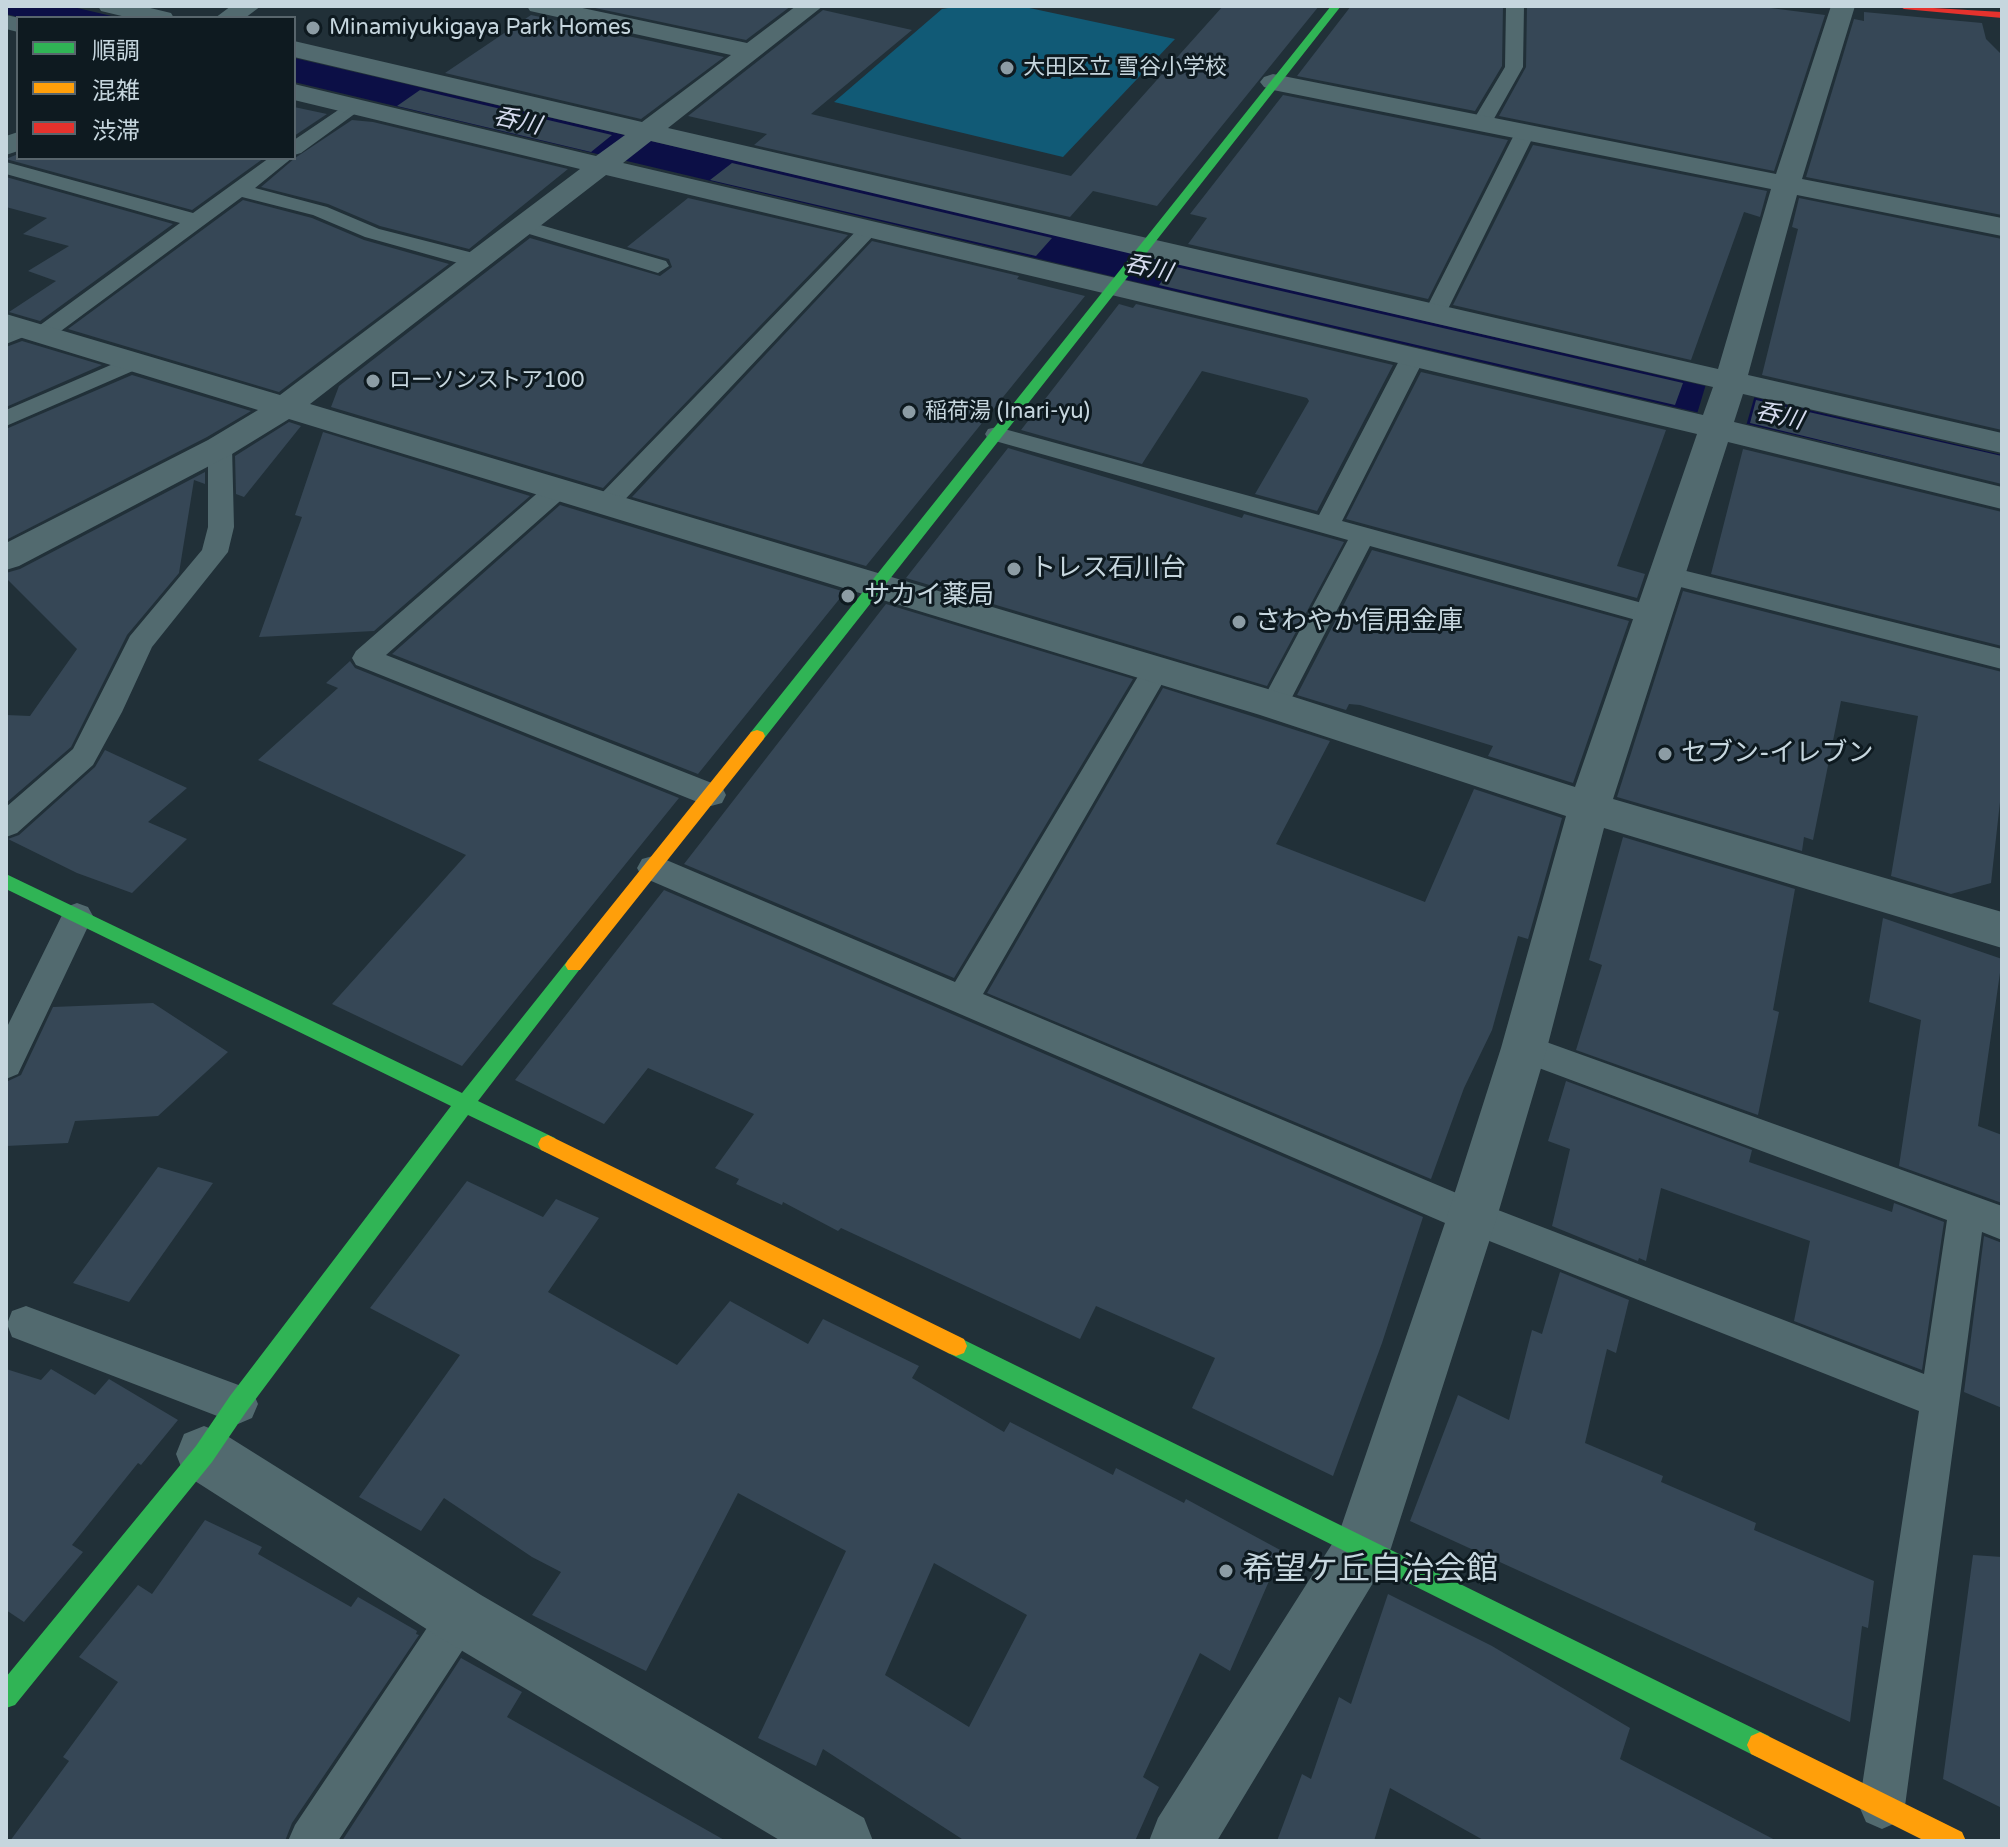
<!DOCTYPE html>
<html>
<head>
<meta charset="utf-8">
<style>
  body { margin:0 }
  #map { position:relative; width:2008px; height:1847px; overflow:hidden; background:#213038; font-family:"Varela Round","Noto Sans JP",sans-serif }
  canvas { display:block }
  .frame { position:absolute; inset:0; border:8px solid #c6d6de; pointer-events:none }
  .legend { position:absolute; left:16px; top:16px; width:280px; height:144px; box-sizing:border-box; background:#0e1a20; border:2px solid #58656c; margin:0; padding:10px 14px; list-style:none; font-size:24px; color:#c6d6de }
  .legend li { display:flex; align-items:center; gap:16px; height:40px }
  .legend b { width:40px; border:2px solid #58656c }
</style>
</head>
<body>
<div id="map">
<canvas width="2008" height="1847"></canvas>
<div class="frame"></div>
<ul class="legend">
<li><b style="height:10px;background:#30b455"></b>順調</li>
<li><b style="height:10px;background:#ff9f0a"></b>混雑</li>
<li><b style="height:10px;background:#e5322d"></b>渋滞</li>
</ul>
</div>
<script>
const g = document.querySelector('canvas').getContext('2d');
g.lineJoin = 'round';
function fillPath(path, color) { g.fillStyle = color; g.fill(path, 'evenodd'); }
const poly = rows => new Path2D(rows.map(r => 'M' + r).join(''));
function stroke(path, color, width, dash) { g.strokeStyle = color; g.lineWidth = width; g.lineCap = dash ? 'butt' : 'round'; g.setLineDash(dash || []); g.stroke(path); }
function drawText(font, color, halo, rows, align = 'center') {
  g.font = font + ' "Varela Round","Noto Sans JP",sans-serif'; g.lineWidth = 6; g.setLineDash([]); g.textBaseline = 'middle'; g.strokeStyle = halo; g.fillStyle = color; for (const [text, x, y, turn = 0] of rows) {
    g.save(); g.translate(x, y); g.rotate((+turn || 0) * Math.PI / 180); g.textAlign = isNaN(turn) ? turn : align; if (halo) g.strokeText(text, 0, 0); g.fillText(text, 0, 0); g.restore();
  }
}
fillPath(poly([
  [961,6,1020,6,1175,39,1063,157,834,102,942,9]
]), '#115a76');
fillPath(poly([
  [6,6,69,6,120,18,22,18,6,14],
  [294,58,2002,455,2002,483,1166,289,294,82]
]), '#0c0f46');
fillPath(poly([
  [1706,384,1755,395,1746,426,1697,414]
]), '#213038');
fillPath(poly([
  [598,6,791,6,746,40,595,8],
  [1223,6,1319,6,1157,206,1093,191,1070,217,754,145,767,134,688,116,823,10,912,30,811,114,1071,176],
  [1351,6,1503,6,1502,66,1475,111,1297,76],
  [1527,6,1755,6,1825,15,1774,171,1499,116,1526,67],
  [1864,12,1982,23,1986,39,2002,55,2002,215,1806,177,1854,19,1864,21],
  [531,15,573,24,724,57,641,119,445,73],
  [420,90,612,135,591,152,397,106],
  [1283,95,1508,140,1428,299,1188,244,1207,218,1190,214],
  [294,107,327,114,294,136],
  [352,120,373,122,568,169,469,249,380,226,328,204,261,187,295,158],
  [1533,145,1767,191,1760,217,1744,212,1691,360,1453,305],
  [18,154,18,158,264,158,192,210,6,159],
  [732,163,1052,238,1036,256,710,180],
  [6,177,173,224,40,321,9,312,56,281,28,271,69,246,23,234,47,218,6,207],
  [688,198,848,235,603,488,331,407,339,386,530,238,660,276,672,267,669,259,627,247],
  [1799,198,2002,239,2002,430,1762,375,1798,229,1792,227],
  [243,200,312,218,364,240,449,264,279,392,68,329],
  [872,241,1019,276,1017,279,1085,296,866,566,632,497],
  [1172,266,1683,383,1675,405,1159,285],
  [1119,304,1133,308,1136,304,1393,365,1317,511,1255,494,1309,401,1307,398,1202,371,1142,464,1021,430],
  [22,341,102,365,6,407,6,347],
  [1421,372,1666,430,1617,566,1645,574,1637,598,1346,519],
  [132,375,251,411,207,437,6,540,6,429],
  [1756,400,2002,456,2002,484,1750,423],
  [289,422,301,426,244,497,236,494,235,456],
  [323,432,530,496,374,631,259,637,302,517,295,515],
  [1008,448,1242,518,1244,514,1344,542,1267,686,906,578],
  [1743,449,2002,512,2002,646,1711,574],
  [205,472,205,484,194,480,179,573,127,635,71,747,6,803,6,715,30,716,77,649,6,578,6,573,20,569],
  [560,505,845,592,698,774,392,654],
  [1372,550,1629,621,1573,783,1488,756,1493,746,1360,705,1349,704,1346,710,1297,695],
  [1683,591,2002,672,2002,784,1991,883,1951,894,1891,876,1918,716,1841,701,1813,840,1804,837,1802,851,1617,797],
  [886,604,1133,679,954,978,684,864],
  [350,661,355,668,679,798,462,1066,332,1004,466,855,258,760,338,688,326,683],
  [1163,688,1330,741,1276,844,1425,902,1474,789,1562,818,1528,939,1518,936,1492,1030,1464,1088,1431,1179,987,993],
  [105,750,187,788,148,822,187,839,132,893,77,873,8,839,19,835,95,767],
  [1623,837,1795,889,1773,1010,1779,1012,1758,1115,1576,1050,1602,965,1589,960],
  [664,890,1423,1217,1382,1343,1333,1476,1192,1408,1215,1358,1096,1306,1080,1339,841,1228,838,1231,783,1202,782,1205,736,1184,739,1179,715,1168,754,1114,648,1068,604,1124,515,1080],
  [1883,918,2002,959,1978,1126,2002,1135,2002,1203,1899,1166,1921,1020,1869,1002],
  [153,1003,228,1052,158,1116,75,1121,68,1143,6,1146,6,1082,21,1075,53,1007],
  [1566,1081,1752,1150,1749,1162,1892,1212,1894,1203,1944,1222,1922,1370,1794,1321,1810,1241,1661,1188,1646,1261,1639,1258,1638,1261,1552,1226,1570,1149,1548,1141],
  [158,1167,213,1183,129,1302,73,1283],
  [467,1181,543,1217,556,1199,599,1218,548,1292,677,1365,730,1301,808,1344,823,1319,919,1366,912,1378,1004,1432,1010,1422,1113,1475,1116,1468,1184,1503,1186,1499,1282,1551,1230,1671,1200,1653,1143,1777,1159,1787,1135,1841,965,1841,823,1749,816,1766,758,1738,846,1551,738,1493,646,1671,532,1615,561,1572,532,1557,444,1498,421,1531,359,1497,460,1355,370,1308],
  [934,1563,1027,1615,969,1727,885,1675],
  [1984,1236,2002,1243,2002,1408,1964,1392],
  [1560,1272,1629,1300,1616,1353,1607,1349,1585,1443,1663,1476,1661,1482,1756,1523,1754,1530,1874,1581,1868,1628,1862,1626,1850,1722,1410,1521,1458,1395,1509,1420,1532,1330,1542,1334],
  [6,1369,41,1380,51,1369,95,1395,109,1379,178,1420,141,1465,138,1463,72,1545,83,1552,24,1622,6,1610],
  [205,1520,262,1547,258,1554,351,1607,358,1597,417,1631,416,1634,419,1635,292,1823,285,1841,10,1841,69,1761,63,1757,118,1682,79,1657,138,1585,152,1594],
  [1973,1555,2002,1557,2002,1808,1943,1779],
  [1388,1594,1492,1646,1630,1728,1620,1759,1777,1841,1485,1841,1390,1788,1374,1841,1277,1841,1302,1774,1311,1779,1339,1697,1351,1704],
  [461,1658,522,1692,507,1717,726,1841,342,1841]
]), '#364756');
fillPath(poly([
  [1506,6,1524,6,1523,67,1491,124,1481,130,1471,124,1505,67,1506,6],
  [353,100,363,106,360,110,301,153,294,155,294,140,353,100],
  [1525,127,1535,133,1446,313,1443,318,1427,318,1424,313,1515,133,1525,127],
  [269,158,292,158,255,188,327,207,379,229,485,256,488,261,485,266,469,266,365,237,313,215,242,197,50,339,34,339,31,334,6,344,6,328,25,321,36,328,180,223,6,174,6,162,193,213,269,158],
  [523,220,666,261,669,266,658,273,516,230,512,226,523,220],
  [868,224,879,230,875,234,616,509,598,509,594,503,598,497,861,226,868,224],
  [1414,348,1422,350,1426,355,1342,521,1664,609,1668,616,1664,623,1654,625,1370,546,1288,705,1284,712,1274,715,1264,712,1260,705,1348,540,988,439,985,434,988,429,997,427,1319,515,1402,355,1406,350,1414,348],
  [134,355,142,357,146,362,142,367,6,426,6,410,134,355],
  [220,439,229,442,232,447,234,527,228,552,152,647,122,712,93,765,17,833,6,837,6,807,73,749,130,636,202,550,208,527,208,447,211,442,220,439],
  [558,481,567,483,571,489,567,495,386,655,722,787,726,795,722,803,711,806,700,803,356,665,352,658,356,651,549,483,558,481],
  [1666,566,2002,649,2002,669,1657,581,1653,575,1657,569,1666,566],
  [1156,660,1166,663,1170,670,983,994,1485,1205,1924,1374,1947,1220,1512,1058,1507,1048,1512,1038,1524,1034,2002,1206,2002,1240,1982,1232,1905,1806,1898,1822,1882,1829,1866,1822,1859,1806,1919,1411,1459,1229,642,877,637,868,642,859,653,856,664,859,955,982,1146,663,1156,660],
  [77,903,88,907,93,916,18,1074,6,1079,6,1029,66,907,77,903],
  [26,1306,252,1390,258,1404,252,1418,238,1424,12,1337,7,1324,12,1311,26,1306],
  [460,1595,475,1601,481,1616,475,1631,338,1841,288,1841,295,1825,445,1601,460,1595]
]), '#526a6f');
fillPath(poly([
  [98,6,142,6,171,13,174,18,130,18,101,11,98,6],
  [231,6,261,6,245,18,215,18,231,6],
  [527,6,573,6,747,43,796,6,823,6,668,128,1718,369,1771,189,1273,90,1264,87,1260,82,1264,77,1273,74,1776,174,1831,6,1855,6,1802,179,2002,218,2002,236,1797,195,1748,375,2002,433,2002,453,1743,394,1734,422,2002,487,2002,509,1728,442,1613,799,2002,912,2002,948,1604,828,1547,1048,1497,1217,1391,1548,1382,1568,1217,1841,1149,1841,1158,1818,1339,1533,1447,1217,1501,1048,1566,816,1260,715,289,419,232,454,19,566,6,570,6,543,208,440,258,410,6,333,6,314,280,395,580,169,294,100,294,84,596,156,625,135,294,57,294,41,642,122,731,55,539,13,530,11,527,6],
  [651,141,1145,257,1713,387,1703,415,623,163,651,141],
  [606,175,1697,434,1575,787,1288,695,310,404,606,175],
  [6,15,20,18,18,32,6,29,6,15],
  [18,132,18,151,6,155,6,136,18,132],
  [204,1426,224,1434,481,1595,864,1818,873,1841,781,1841,439,1637,184,1474,176,1454,184,1434,204,1426]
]), '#526a6f');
fillPath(poly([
  [1331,6,1341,6,763,740,751,740,749,736,751,732,1331,6],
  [6,874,462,1093,568,960,574,958,580,960,583,965,478,1101,555,1138,558,1144,555,1150,548,1153,541,1150,468,1115,246,1412,212,1462,15,1705,6,1708,6,1677,196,1446,230,1396,451,1106,6,889,6,874],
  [956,1336,1769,1736,1773,1745,1769,1754,1760,1758,1751,1754,948,1353,945,1346,948,1339,956,1336]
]), '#30b455');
fillPath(poly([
  [757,730,763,732,765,736,763,740,580,970,568,970,565,965,568,960,751,732,757,730],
  [548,1135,964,1339,967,1346,964,1353,956,1356,948,1353,541,1150,538,1144,541,1138,548,1135],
  [1760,1732,1962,1832,1966,1841,1925,1841,1751,1754,1747,1745,1751,1736,1760,1732]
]), '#ff9f0a');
fillPath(poly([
  [1899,6,2002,12,2002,18,1904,9,1899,6]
]), '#e5322d');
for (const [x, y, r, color] of [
  [313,28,8,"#8c9ca4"],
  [1007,68,8,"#8c9ca4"],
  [373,381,8,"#8c9ca4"],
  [909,412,8,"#8c9ca4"],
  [1014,569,8,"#8c9ca4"],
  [848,596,8,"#8c9ca4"],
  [1239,622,8,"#8c9ca4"],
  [1665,754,8,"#8c9ca4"],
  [1226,1571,8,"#8c9ca4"]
]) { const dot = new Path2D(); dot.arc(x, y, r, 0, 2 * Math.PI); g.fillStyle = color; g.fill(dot); stroke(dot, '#0e1a20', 3); }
drawText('22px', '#c6d6de', '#0e1a20', [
  ["Minamiyukigaya Park Homes",329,28],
  ["大田区立 雪谷小学校",1023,68],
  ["ローソンストア100",389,381],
  ["稲荷湯 (Inari-yu)",925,412]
], 'left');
drawText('italic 24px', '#d5dbee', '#0e1a20', [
  ["呑川",517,122,13],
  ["呑川",1148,269,13],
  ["呑川",1779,417,13]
]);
drawText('26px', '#c6d6de', '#0e1a20', [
  ["トレス石川台",1030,569],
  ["サカイ薬局",864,596],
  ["さわやか信用金庫",1255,622],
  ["セブン-イレブン",1681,754]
], 'left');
drawText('32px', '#c6d6de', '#0e1a20', [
  ["希望ケ丘自治会館",1242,1571]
], 'left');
</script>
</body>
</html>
